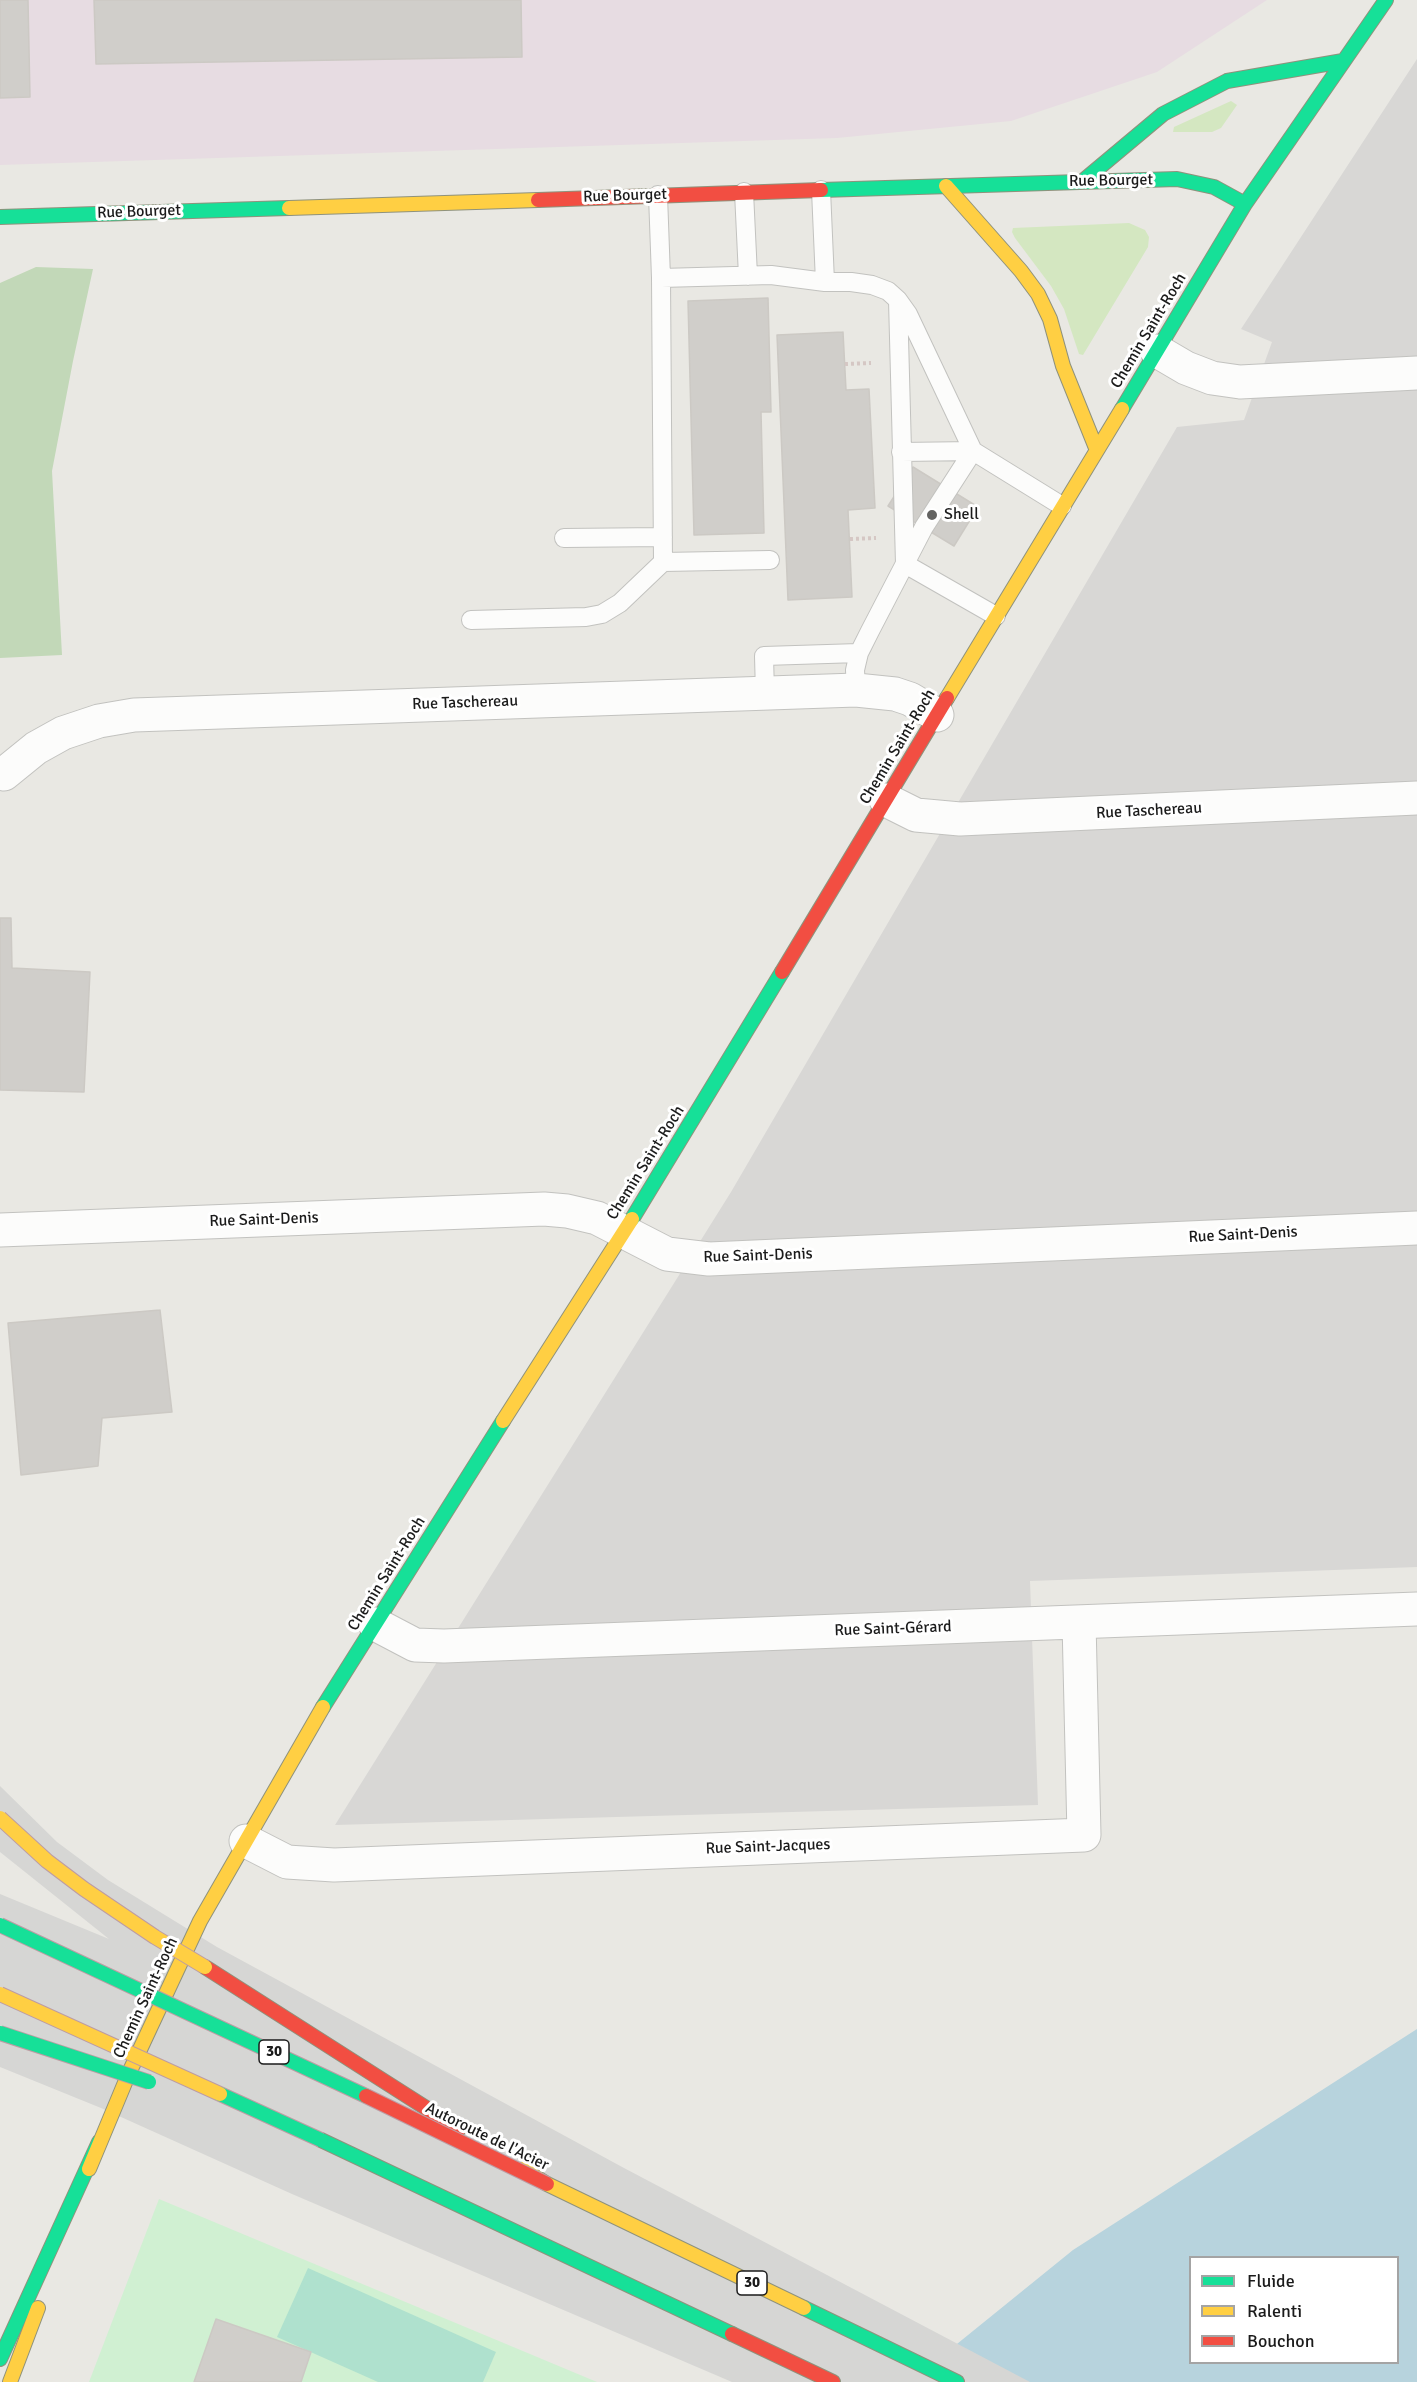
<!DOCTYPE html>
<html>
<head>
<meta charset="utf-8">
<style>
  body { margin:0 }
  #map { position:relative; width:1417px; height:2382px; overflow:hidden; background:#e9e8e3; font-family:Signika,sans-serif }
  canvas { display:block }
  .legend { position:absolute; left:1189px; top:2256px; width:210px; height:108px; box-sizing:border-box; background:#fff; border:2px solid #a4a4a4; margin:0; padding:8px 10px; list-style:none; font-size:18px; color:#1b1b1b }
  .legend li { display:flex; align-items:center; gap:12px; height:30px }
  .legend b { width:30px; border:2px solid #a4a4a4 }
</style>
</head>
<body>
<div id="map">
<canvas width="1417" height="2382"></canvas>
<ul class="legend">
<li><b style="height:8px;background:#16e098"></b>Fluide</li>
<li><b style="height:8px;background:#ffcf43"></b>Ralenti</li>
<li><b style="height:8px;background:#f24e42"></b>Bouchon</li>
</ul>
</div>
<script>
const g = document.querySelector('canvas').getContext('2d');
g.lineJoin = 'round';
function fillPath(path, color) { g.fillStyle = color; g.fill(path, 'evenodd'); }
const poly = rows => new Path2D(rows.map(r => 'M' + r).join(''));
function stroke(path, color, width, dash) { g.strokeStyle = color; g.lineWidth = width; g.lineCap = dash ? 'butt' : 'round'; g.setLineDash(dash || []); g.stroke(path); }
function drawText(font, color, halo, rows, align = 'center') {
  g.font = font + ' Signika,sans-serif'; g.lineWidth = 6; g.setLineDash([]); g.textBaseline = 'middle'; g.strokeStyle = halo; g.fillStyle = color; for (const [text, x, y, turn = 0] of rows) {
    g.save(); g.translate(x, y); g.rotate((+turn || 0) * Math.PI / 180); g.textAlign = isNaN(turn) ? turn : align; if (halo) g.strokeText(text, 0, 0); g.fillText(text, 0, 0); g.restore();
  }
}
fillPath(poly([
  [1417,59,1417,1567,1030,1581,1038,1805,335,1825,731,1192,1177,427,1244,420,1272,342,1241,329]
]), '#d8d7d5');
fillPath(poly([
  [0,0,1267,0,1157,72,1011,121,837,138,0,165]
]), '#e7dce2');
fillPath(poly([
  [1231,101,1237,105,1221,128,1212,132,1173,132,1174,127],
  [1129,223,1145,230,1149,237,1148,247,1083,355,1079,354,1064,309,1051,286,1015,238,1012,232,1013,228]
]), '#d4e7c1');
fillPath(poly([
  [36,267,93,269,73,361,52,471,62,655,0,658,0,283]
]), '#c2d8b8');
fillPath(poly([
  [159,2199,597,2382,89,2382]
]), '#d0f0d2');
fillPath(poly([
  [308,2268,496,2352,483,2382,378,2382,277,2337]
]), '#afe1ce');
fillPath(poly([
  [1417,2029,1417,2382,910,2382,1073,2250],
  [1190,2258,1398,2258,1398,2362,1190,2362]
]), '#b7d3dd');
fillPath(poly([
  [0,1786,57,1842,108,1880,217,1947,624,2168,1030,2382,732,2382,292,2194,101,2108,0,2067,0,1894,109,1939,0,1852]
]), '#d6d6d4');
const building = poly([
  [0,0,28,0,30,97,0,98,0,0],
  [94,0,521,0,522,57,96,64,94,0],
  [768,298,771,412,761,412,764,533,694,535,688,301,768,298],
  [843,332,846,390,869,389,875,508,848,510,852,597,788,600,777,335,843,332],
  [913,467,978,507,954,546,888,506,913,467],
  [0,918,11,918,12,968,90,972,84,1092,0,1090,0,918],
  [160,1310,172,1412,102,1418,98,1466,21,1475,8,1323,160,1310],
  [216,2319,311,2352,301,2382,194,2382,216,2319]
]);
fillPath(building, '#d0ceca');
stroke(building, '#ccc9c4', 1.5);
const lane = poly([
  [821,190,825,282,851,282,872,285,888,291,898,300,908,314,973,451,924,527,870,631,859,653,855,670,856,690],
  [744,192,748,276],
  [658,195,661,278,771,275,825,282],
  [661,278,663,562,770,560],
  [898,300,905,564,996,616],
  [901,452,973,451,1062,506],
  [564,538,663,537],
  [471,620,586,617,602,614,620,603,663,562],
  [765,693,764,656,859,653]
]);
const street = poly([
  [1157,351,1186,368,1212,378,1240,382,1417,373],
  [4,774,36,748,63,733,99,721,134,715,856,690,895,694,910,699,937,715],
  [886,800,916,815,960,819,1417,798],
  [0,1230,544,1209,567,1211,597,1218,667,1254,709,1259,1417,1228],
  [375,1624,415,1645,444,1646,1417,1609],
  [246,1841,287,1862,334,1865,1084,1835,1079,1622]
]);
const fast = poly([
  [1083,181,1163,114,1227,81,1343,61],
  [821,190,1177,179,1214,187,1245,204],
  [0,217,289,208],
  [1122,409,1245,204,1386,0],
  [632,1219,782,972],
  [323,1707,503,1421],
  [321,2140,732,2334],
  [804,2308,957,2382],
  [0,2359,99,2142]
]);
const slow = poly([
  [946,186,1021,271,1038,294,1050,319,1063,366,1096,448],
  [289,208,538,200],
  [947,698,1122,409],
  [503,1421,632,1219],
  [89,2169,129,2073,200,1921,323,1707],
  [523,2169,547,2184,804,2308],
  [10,2382,38,2308]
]);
const jam = poly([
  [538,200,821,190],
  [782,972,947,698],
  [205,1967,459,2129],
  [732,2334,833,2382]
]);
stroke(lane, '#c2c2bf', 20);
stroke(street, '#c2c2bf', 35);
stroke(fast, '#8f927c', 16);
stroke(slow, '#8f927c', 16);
stroke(jam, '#8f927c', 16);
stroke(poly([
  [845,364,871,363],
  [850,539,876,538]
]), '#d5c7c4', 4, [3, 3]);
stroke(lane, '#fcfcfb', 18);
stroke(street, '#fcfcfb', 33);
stroke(fast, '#16e098', 14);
stroke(slow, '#ffcf43', 14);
stroke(jam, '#f24e42', 14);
const fastBridge = poly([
  [0,1925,366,2096],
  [0,2033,149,2082],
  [220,2094,321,2140]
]);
const slowBridge = poly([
  [0,1818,47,1861,84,1889,155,1937,205,1967],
  [0,1994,220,2094]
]);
const jamBridge = poly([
  [366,2096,547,2184]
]);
stroke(fastBridge, '#bd9ca3', 16, []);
stroke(slowBridge, '#bd9ca3', 16, []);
stroke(jamBridge, '#bd9ca3', 16, []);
stroke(fastBridge, '#16e098', 14);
stroke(slowBridge, '#ffcf43', 14);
stroke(jamBridge, '#f24e42', 14);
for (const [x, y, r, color] of [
  [932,515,6,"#636361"]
]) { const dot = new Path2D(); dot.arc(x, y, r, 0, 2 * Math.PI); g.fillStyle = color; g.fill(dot); stroke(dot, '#fff', 2); }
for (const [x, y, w] of [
  [274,2052,30],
  [752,2283,30]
]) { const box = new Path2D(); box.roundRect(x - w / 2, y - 12, w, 24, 4.5); g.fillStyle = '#fff'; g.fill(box); stroke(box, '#1b1b1b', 1.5); }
drawText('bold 15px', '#1b1b1b', null, [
  ["30",274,2052],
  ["30",752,2283]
]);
drawText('16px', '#1b1b1b', '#fff', [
  ["Rue Bourget",1111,181,-1],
  ["Rue Bourget",625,196,-2],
  ["Rue Bourget",139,212,-2],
  ["Chemin Saint-Roch",1149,331,-59],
  ["Rue Taschereau",465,703,-2],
  ["Chemin Saint-Roch",898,747,-59],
  ["Rue Taschereau",1149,811,-3],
  ["Chemin Saint-Roch",646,1163,-58],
  ["Rue Saint-Denis",264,1220,-2],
  ["Rue Saint-Denis",1243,1235,-3],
  ["Rue Saint-Denis",758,1256,-2],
  ["Chemin Saint-Roch",387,1574,-58],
  ["Rue Saint-Gérard",893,1629,-2],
  ["Rue Saint-Jacques",768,1847,-2],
  ["Chemin Saint-Roch",146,1998,-65],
  ["Autoroute de l'Acier",487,2137,26]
]);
drawText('16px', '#1b1b1b', '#fff', [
  ["Shell",944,515]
], 'left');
</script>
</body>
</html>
